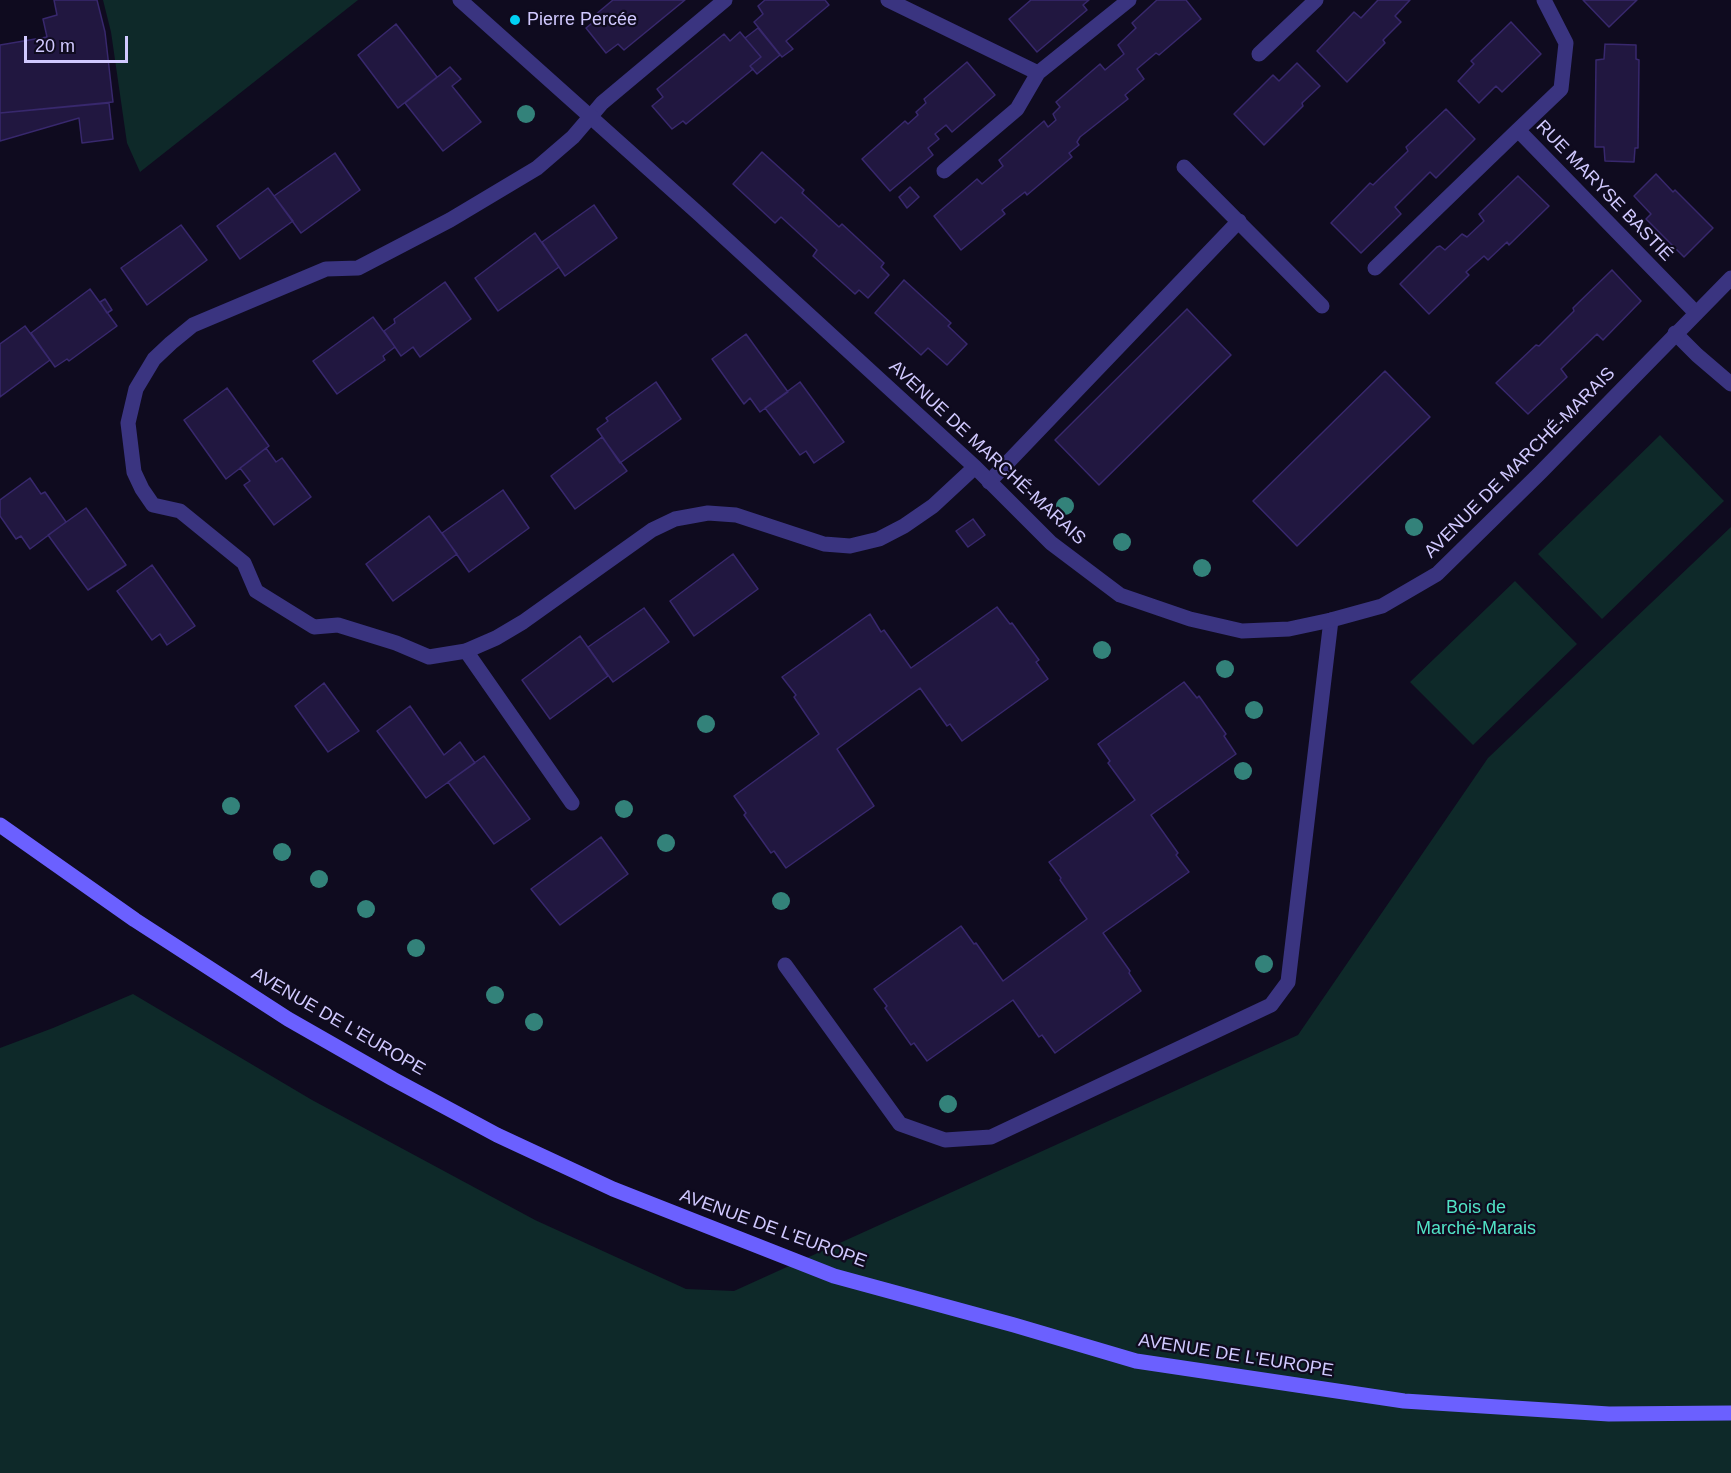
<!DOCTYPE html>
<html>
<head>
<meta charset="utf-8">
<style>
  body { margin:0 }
  #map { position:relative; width:1731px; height:1473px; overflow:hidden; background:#0f0b1f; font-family:Arial,sans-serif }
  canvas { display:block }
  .scale { position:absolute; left:24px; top:36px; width:104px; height:27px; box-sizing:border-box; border:3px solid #d1c9ff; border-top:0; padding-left:8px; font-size:18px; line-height:21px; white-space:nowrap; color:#d1c9ff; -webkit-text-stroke:4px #0f0b1f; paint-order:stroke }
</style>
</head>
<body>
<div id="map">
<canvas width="1731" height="1473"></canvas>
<div class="scale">20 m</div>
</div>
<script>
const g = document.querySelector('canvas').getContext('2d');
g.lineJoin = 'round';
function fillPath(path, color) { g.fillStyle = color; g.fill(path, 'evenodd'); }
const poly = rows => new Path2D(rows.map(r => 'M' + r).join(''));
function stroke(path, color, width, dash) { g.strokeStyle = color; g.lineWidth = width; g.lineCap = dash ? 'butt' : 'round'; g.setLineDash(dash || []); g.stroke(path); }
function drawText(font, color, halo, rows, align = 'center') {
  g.font = font + ' Arial,sans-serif'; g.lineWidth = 4.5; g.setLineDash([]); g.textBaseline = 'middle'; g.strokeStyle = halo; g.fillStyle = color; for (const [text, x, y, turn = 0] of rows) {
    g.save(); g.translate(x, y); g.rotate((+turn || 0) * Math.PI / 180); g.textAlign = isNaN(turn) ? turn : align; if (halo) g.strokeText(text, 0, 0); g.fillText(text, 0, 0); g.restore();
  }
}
fillPath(poly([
  [103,0,358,0,140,172,127,143,111,32],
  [1660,435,1724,501,1602,619,1538,554],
  [1731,527,1731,1473,0,1473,0,1048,53,1028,133,994,312,1100,535,1220,686,1289,734,1291,1298,1035,1488,758],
  [1515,581,1577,644,1473,745,1410,682]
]), '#0e2929');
const building = poly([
  [54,0,97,0,105,32,113,102,0,113,0,45,47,37,43,19,57,15,54,0],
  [613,0,685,0,624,50,618,44,606,53,586,28,597,19,595,15,613,0],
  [765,0,825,0,829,5,786,41,793,49,782,57,754,22,763,14,758,6,765,0],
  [1031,0,1089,0,1083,5,1087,10,1037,52,1009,19,1031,0],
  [1157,0,1186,0,1201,19,1159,55,1156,53,1137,69,1144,79,1125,95,1128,99,1080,137,1077,142,1079,145,1069,153,1072,157,1027,195,1025,192,1002,210,1005,214,961,250,934,216,977,179,982,184,1003,166,999,160,1044,121,1048,127,1056,120,1053,114,1060,107,1056,102,1100,64,1105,70,1124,54,1118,45,1136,28,1132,23,1157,0],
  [1378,0,1410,0,1395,16,1401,22,1383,40,1385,43,1347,82,1317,51,1354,12,1361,18,1378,0],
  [1583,0,1637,0,1609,27,1583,0],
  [1511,22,1541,54,1502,92,1496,86,1479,103,1458,81,1474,64,1471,61,1511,22],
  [396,24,437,77,398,108,358,55,396,24],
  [758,28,780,55,757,74,750,66,761,57,745,38,758,28],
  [740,32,761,57,750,66,753,69,686,124,683,121,672,129,652,106,663,97,657,89,724,34,730,41,740,32],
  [1605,44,1636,45,1636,59,1639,60,1638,148,1635,148,1634,162,1605,161,1604,147,1595,147,1596,60,1604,59,1605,44],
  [967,62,995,95,952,132,946,125,935,134,939,139,928,148,933,155,890,191,862,159,905,121,908,124,918,115,916,112,926,103,924,99,967,62],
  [1297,63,1320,86,1302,103,1303,106,1264,145,1234,114,1273,75,1279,81,1297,63],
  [450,67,461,79,452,86,481,122,443,151,405,103,450,67],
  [109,103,113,139,82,143,79,118,0,141,0,113,109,103],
  [1446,109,1475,139,1436,178,1430,172,1395,207,1401,214,1361,253,1331,223,1370,183,1373,185,1408,151,1406,147,1446,109],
  [762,152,804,190,802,193,839,227,842,224,884,263,881,267,889,275,868,298,859,290,855,294,813,256,817,250,781,217,775,223,733,184,762,152],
  [335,153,360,190,301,233,274,196,335,153],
  [1656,174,1673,192,1675,190,1713,228,1684,257,1646,219,1651,214,1634,196,1656,174],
  [1518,176,1549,206,1509,245,1507,242,1488,260,1484,256,1466,272,1469,275,1429,314,1400,284,1437,247,1440,246,1445,250,1462,234,1467,237,1484,221,1479,214,1518,176],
  [910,187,919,197,907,208,899,197,910,187],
  [268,188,293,221,240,259,217,226,268,188],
  [594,205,617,238,565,276,542,242,594,205],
  [181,225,207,260,147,305,121,268,181,225],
  [535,233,559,267,498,311,475,278,535,233],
  [1612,270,1641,301,1603,340,1597,334,1561,369,1567,377,1528,414,1496,383,1536,345,1539,346,1574,311,1573,308,1612,270],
  [904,280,951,323,948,326,967,344,947,365,928,348,921,355,875,313,904,280],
  [445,282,471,319,420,357,413,347,401,356,384,331,395,323,394,319,445,282],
  [90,289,117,326,69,361,67,359,55,367,31,333,90,289],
  [105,299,112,310,107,313,100,302,105,299],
  [1187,309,1231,355,1099,485,1055,440,1187,309],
  [373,317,395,347,383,356,385,360,337,394,313,361,373,317],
  [25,326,50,360,0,397,0,344,25,326],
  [746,334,788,392,760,412,750,398,744,404,712,359,746,334],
  [1385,371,1430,417,1297,546,1253,501,1385,371],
  [656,382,681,419,620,463,597,429,608,421,606,418,656,382],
  [800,382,844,442,814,463,806,451,800,455,765,408,800,382],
  [227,388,269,446,226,479,184,420,227,388],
  [602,437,627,471,575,509,551,476,602,437],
  [266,448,276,462,282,458,311,497,274,525,244,485,250,481,240,468,266,448],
  [30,478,41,494,45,492,66,522,30,549,21,536,16,539,0,516,0,500,30,478],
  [503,490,529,528,469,572,442,533,503,490],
  [86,508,126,565,88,590,48,535,86,508],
  [429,516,457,554,393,601,366,564,429,516],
  [973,519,985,535,968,547,956,531,973,519],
  [733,554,758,589,694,636,670,601,733,554],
  [152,565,195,626,167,645,160,634,152,640,117,591,152,565],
  [997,607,1010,624,1012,623,1039,660,1036,662,1048,679,962,741,950,724,947,726,920,688,837,749,874,806,786,868,774,851,771,853,744,815,746,813,734,796,819,734,794,697,796,695,782,677,870,614,881,632,884,630,911,668,997,607],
  [644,608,669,642,613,682,588,647,644,608],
  [580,636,608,676,550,719,522,680,580,636],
  [1184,682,1197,698,1199,696,1226,734,1224,736,1236,754,1151,815,1178,853,1176,855,1189,872,1103,933,1130,971,1129,973,1141,991,1055,1053,1042,1035,1039,1037,1013,1000,927,1061,914,1043,911,1045,885,1008,887,1006,874,989,961,926,974,944,976,943,1003,981,1087,919,1060,880,1061,878,1049,862,1135,800,1108,763,1110,761,1098,744,1184,682],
  [324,683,359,731,328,752,295,706,324,683],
  [410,706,444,755,460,742,475,763,426,798,377,731,410,706],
  [484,756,530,819,494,844,448,782,484,756],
  [601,837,628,874,560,925,531,889,601,837]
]);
fillPath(building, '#211740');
stroke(building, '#38286d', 1.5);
stroke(poly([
  [888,0,1038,73,1129,0],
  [1544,0,1566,43,1561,89,1518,130,1696,313],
  [1259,54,1316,0],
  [591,116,602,103,725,0],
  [1184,167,1322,306],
  [944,171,1017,109,1038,73],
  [1375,268,1518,130],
  [1675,333,1697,355,1731,384],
  [989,482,1239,221],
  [466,651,572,803],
  [785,965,900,1124,945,1140,991,1137,1271,1005,1288,982,1331,620]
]), '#3a3480', 15);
stroke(poly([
  [460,0,699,214,975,467,1051,543,1120,595,1190,619,1242,631,1289,629,1331,620,1382,606,1437,574,1541,472,1731,278],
  [591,116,573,137,537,168,450,220,358,268,326,269,193,325,171,343,154,359,136,389,128,423,134,472,142,489,153,505,180,511,244,563,256,591,314,627,338,625,396,643,429,657,466,651,496,638,523,622,652,530,675,519,708,513,736,515,824,544,850,546,879,539,904,526,933,506,975,467]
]), '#3a3480', 15);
stroke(poly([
  [0,825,135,920,288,1019,393,1079,497,1135,613,1189,834,1276,1014,1325,1136,1361,1404,1401,1609,1414,1731,1413]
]), '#6b60ff', 15);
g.fillStyle = '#33827a';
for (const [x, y] of [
  [526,114],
  [1065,506],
  [1414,527],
  [1122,542],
  [1202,568],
  [1102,650],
  [1225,669],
  [1254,710],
  [706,724],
  [1243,771],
  [231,806],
  [624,809],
  [666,843],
  [282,852],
  [319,879],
  [781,901],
  [366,909],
  [416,948],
  [1264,964],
  [495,995],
  [534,1022],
  [948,1104]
]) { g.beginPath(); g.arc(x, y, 9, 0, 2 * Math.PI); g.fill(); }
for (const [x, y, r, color] of [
  [515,20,6,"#00d1f4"]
]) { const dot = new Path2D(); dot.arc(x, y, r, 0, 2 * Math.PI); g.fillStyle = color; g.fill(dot); stroke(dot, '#0f0b1f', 2); }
drawText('18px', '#d1c9ff', '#0f0b1f', [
  ["Pierre Percée",527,20]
], 'left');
drawText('18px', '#d1c9ff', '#0f0b1f', [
  ["RUE MARYSE BASTIÉ",1604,191,46],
  ["AVENUE DE MARCHÉ-MARAIS",987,453,43],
  ["AVENUE DE MARCHÉ-MARAIS",1520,463,-45],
  ["AVENUE DE L'EUROPE",338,1022,30],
  ["AVENUE DE L'EUROPE",773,1229,20],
  ["AVENUE DE L'EUROPE",1236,1356,9]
]);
drawText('18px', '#51e3c5', '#0f0b1f', [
  ["Bois de",1476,1208],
  ["Marché-Marais",1476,1229]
]);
</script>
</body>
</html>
